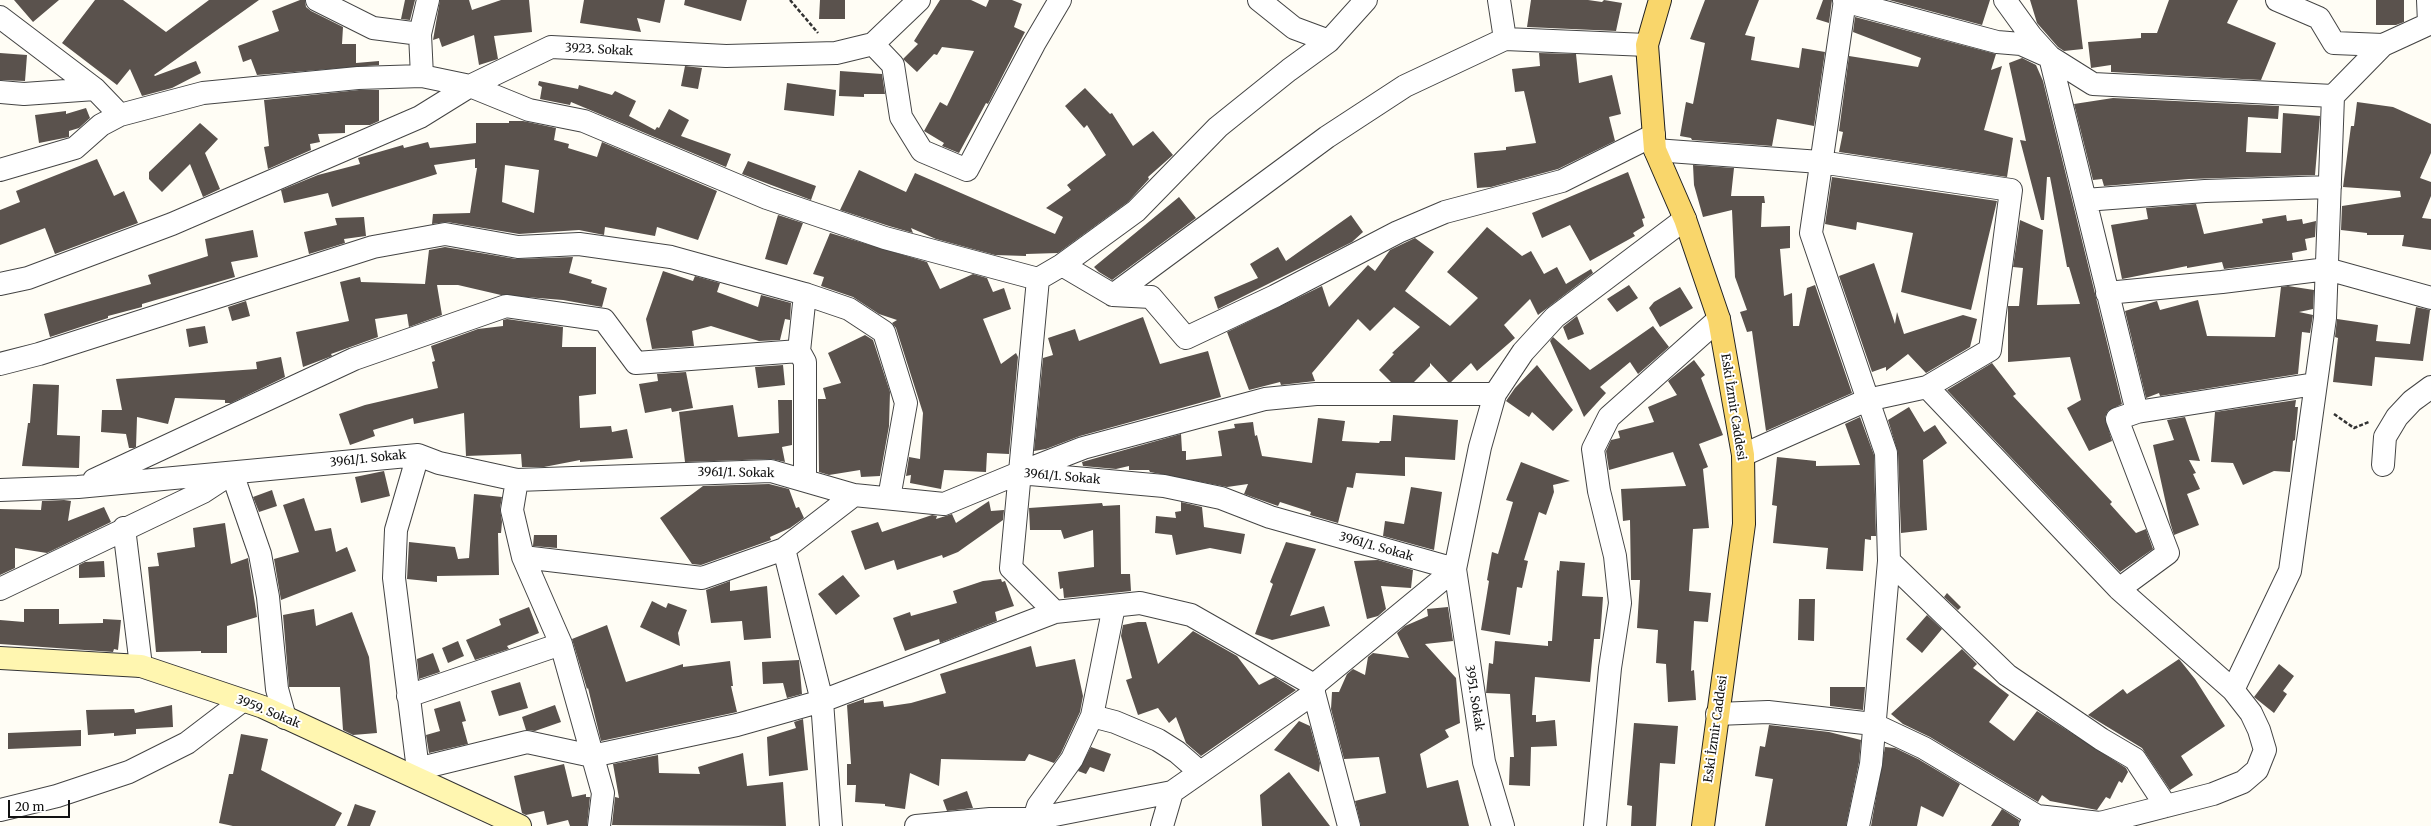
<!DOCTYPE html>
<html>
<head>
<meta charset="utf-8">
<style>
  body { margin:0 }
  #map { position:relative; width:2431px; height:826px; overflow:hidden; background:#fffdf5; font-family:Merriweather,serif }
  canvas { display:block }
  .scale { position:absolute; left:8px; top:800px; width:62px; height:18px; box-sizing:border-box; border:2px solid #111; border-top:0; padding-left:5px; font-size:12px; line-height:14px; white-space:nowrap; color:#111; -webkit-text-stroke:3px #fff; paint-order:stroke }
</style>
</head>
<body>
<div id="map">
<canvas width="2431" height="826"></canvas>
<div class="scale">20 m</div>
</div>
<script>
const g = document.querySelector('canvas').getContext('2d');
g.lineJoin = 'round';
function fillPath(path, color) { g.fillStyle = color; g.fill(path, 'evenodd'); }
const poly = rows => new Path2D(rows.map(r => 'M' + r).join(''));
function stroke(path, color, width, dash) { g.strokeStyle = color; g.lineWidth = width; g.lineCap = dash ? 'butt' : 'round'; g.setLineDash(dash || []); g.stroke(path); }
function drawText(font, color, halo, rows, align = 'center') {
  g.font = font + ' Merriweather,serif'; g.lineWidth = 4; g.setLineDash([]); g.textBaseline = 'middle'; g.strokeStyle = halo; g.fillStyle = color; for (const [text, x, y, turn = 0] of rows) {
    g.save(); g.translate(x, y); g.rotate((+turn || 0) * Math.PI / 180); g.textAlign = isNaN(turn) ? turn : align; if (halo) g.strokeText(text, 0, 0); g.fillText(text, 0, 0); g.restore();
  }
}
fillPath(poly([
  [14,0,59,0,33,22],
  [95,0,123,0,166,32,209,0,259,0,154,75,155,76,196,61,201,73,172,88,142,96,130,69,117,85,62,43],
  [300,0,305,0,306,7,311,11,343,27,342,44,356,44,356,63,379,61,379,65,257,75,251,59,243,62,238,46,279,31,272,11],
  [405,0,415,0,410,20,401,19],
  [440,0,469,0,472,10,501,0,529,0,532,32,494,36,498,59,479,65,474,35,442,47,439,38,433,40],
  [584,0,665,0,660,23,637,18,641,32,580,23],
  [685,0,747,0,741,21,684,5],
  [820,0,845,0,845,19,819,19],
  [940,0,971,0,986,7,989,0,1012,0,1022,4,1014,27,1025,32,988,104,986,103,959,153,942,146,944,143,924,131,940,102,947,106,974,51,942,47,937,55,934,54,917,72,903,59,918,44,914,41],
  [1531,0,1588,0,1602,2,1604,0,1622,3,1616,31,1527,27],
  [1705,0,1759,0,1745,35,1755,37,1751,60,1799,68,1802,48,1825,52,1814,126,1777,119,1772,146,1692,140,1691,138,1680,136,1686,102,1693,104,1705,43,1690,39],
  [1823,0,1832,0,1829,23,1816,19],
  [1889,0,1990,0,1982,25],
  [2030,0,2077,0,2083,49,2064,51,2058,47,2037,23],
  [2169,0,2238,0,2227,23,2276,43,2261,80,2111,72,2111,65,2091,68,2088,42,2141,38,2141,33,2157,33],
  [2376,0,2404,0,2404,22,2396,25,2376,25],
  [1855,17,1996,54,1991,70,2002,66,1984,130,2013,138,2007,177,1839,152,1843,132,1839,131,1849,56,1918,67,1921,58,1853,32],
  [0,53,27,55,25,81,0,80],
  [1539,53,1576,54,1579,83,1612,75,1621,114,1609,117,1615,141,1558,169,1491,187,1477,188,1474,153,1506,150,1506,147,1536,143,1524,91,1515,92,1512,69,1540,66],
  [2022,58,2036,65,2043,81,2122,404,2108,411,2105,417,2112,441,2089,451,2067,408,2081,400,2070,357,2008,362,2008,306,2019,306,2023,268,2013,267,2020,220,2043,230,2037,305,2080,304,2069,267,2067,267,2050,177,2047,177,2044,220,2041,220,2020,140,2026,141,2009,63],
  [685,66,702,68,698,89,681,86],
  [840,71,882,74,885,94,864,94,864,97,839,96],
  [539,81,578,89,579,85,612,95,615,91,636,101,629,116,655,130,657,127,659,128,669,109,689,120,681,136,731,154,726,167,571,102,570,105,540,99,542,87,538,85],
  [787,83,836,90,834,116,784,110],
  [1085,88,1110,114,1112,113,1133,146,1153,131,1173,155,1148,177,1149,179,1128,202,1058,253,1026,254,1026,256,995,255,936,239,911,228,913,233,889,226,840,210,859,170,906,192,915,173,1055,234,1063,217,1046,208,1071,190,1067,185,1106,155,1087,125,1084,128,1065,106],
  [359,90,379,90,379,121,370,125,345,125,345,133,318,134,320,142,310,144,311,150,268,169,264,147,269,146,264,100],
  [2113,98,2279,106,2278,119,2248,117,2246,152,2281,153,2283,113,2320,116,2315,175,2189,179,2104,186,2102,179,2093,180,2074,104],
  [2357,102,2393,107,2431,124,2431,153,2420,178,2431,182,2431,196,2422,218,2431,219,2431,250,2402,246,2404,235,2367,235,2367,233,2341,230,2342,206,2401,197,2400,191,2343,187,2351,126,2354,126],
  [86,108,90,118,79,128,69,131,69,137,39,143,35,115,66,111,66,114],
  [509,121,523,121,556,128,554,140,569,144,568,148,597,157,602,142,717,191,698,240,657,227,655,236,605,227,604,235,579,230,519,234,447,222,432,224,433,214,470,213,477,168,475,168,475,159,434,165,437,174,332,207,328,193,284,203,281,190,318,175,360,164,358,158,403,145,404,148,428,142,430,148,476,143,476,123,509,123],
  [505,165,539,170,534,213,502,202],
  [200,123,218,139,205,153,220,189,203,197,190,164,162,192,149,179,149,172],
  [97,159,114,196,124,191,138,223,55,254,45,228,0,245,0,210,20,202,16,191],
  [748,161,816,186,811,200,742,174],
  [1693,165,1734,168,1731,196,1764,196,1765,203,1762,203,1761,227,1790,226,1790,248,1780,249,1784,296,1792,293,1793,326,1799,326,1807,288,1815,285,1852,393,1766,431,1752,331,1747,332,1740,312,1747,310,1735,277,1732,210,1703,217,1694,185],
  [1628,172,1645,218,1642,219,1644,226,1633,233,1635,236,1590,261,1570,225,1542,238,1532,213],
  [1832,177,1997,201,1971,310,1901,292,1913,233,1857,222,1856,230,1825,224],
  [1179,197,1196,218,1112,280,1099,272,1094,267],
  [2196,204,2204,234,2263,223,2262,219,2286,215,2287,221,2302,219,2303,224,2316,221,2315,237,2305,239,2307,250,2292,253,2293,260,2224,269,2222,262,2187,268,2187,266,2122,279,2111,225,2148,219,2146,208],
  [778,215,803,223,787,265,765,259],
  [1351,215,1363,232,1352,242,1218,309,1214,297,1258,278,1250,264,1278,247,1286,261],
  [364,217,366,236,344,239,345,243,309,254,304,232,337,225,335,218],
  [1487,227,1522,256,1531,251,1544,274,1557,267,1566,284,1591,269,1593,273,1538,315,1530,299,1504,325,1515,338,1477,371,1471,363,1451,382,1448,382,1430,363,1430,366,1414,382,1391,382,1379,370,1394,354,1392,353,1420,327,1394,307,1370,331,1358,319,1312,373,1315,381,1281,385,1280,382,1249,390,1227,332,1322,286,1329,307,1368,265,1375,271,1390,250,1415,238,1434,252,1405,291,1450,326,1478,298,1447,272],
  [253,230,258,257,231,262,235,277,142,304,142,307,108,316,108,318,50,337,44,314,151,284,148,275,208,256,205,239],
  [830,233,927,262,940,289,973,274,987,278,993,292,1004,288,1011,309,983,319,1001,364,1016,353,1018,357,1009,454,987,453,986,472,944,470,941,489,910,483,911,475,906,476,909,457,920,459,923,413,896,328,892,323,897,320,879,314,853,297,821,286,824,277,813,274],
  [445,247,516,259,573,257,569,273,592,280,591,283,607,288,602,307,563,300,501,295,458,285,437,285,442,315,409,327,407,314,375,319,378,337,331,354,332,356,303,367,296,332,349,321,340,282,360,277,361,282,425,284,429,250],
  [1874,263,1895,324,1897,312,1904,334,1963,315,1977,319,1970,347,1926,373,1908,354,1886,371,1886,367,1872,372,1839,276],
  [663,271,693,281,695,276,720,283,717,292,758,307,761,295,791,303,790,320,785,319,780,340,759,341,711,326,692,331,694,346,652,349,646,319],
  [1629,285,1638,298,1617,312,1607,299],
  [2288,286,2314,290,2313,309,2299,312,2313,315,2310,333,2302,332,2298,374,2160,396,2159,393,2146,398,2125,311,2157,301,2160,310,2198,300,2207,336,2275,337,2281,287],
  [1680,287,1693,308,1660,327,1649,308,1654,302],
  [246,301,250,316,232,321,228,307],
  [2416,307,2430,310,2423,361,2375,357,2372,386,2333,382,2338,338,2335,337,2337,319,2378,325,2376,341,2410,344],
  [1577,316,1584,334,1568,340,1563,327],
  [1143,317,1160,364,1208,351,1221,397,1080,436,1046,449,1034,451,1043,358,1053,355,1048,338,1075,329,1079,341],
  [507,319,563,327,562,347,596,347,596,394,579,396,580,428,611,426,612,432,627,429,633,458,580,462,580,460,544,467,522,467,521,454,466,456,464,413,414,424,413,418,373,430,375,436,350,445,339,414,365,405,438,388,432,362,435,361,431,346,478,329,503,326,503,320],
  [205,326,208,343,189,347,186,329],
  [1653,326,1669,347,1638,374,1630,362,1600,387,1606,393,1584,417,1550,341,1553,337,1590,370],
  [865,335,873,340,890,392,889,426,880,476,861,477,860,470,829,475,819,472,818,399,826,399,823,388,841,383,828,353],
  [281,357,285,377,231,403,225,403,225,400,175,398,168,424,137,417,136,447,134,448,129,448,126,434,101,432,102,410,122,410,116,379,257,369,256,362],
  [1694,360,1705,375,1701,378,1723,435,1699,444,1708,467,1703,469,1709,528,1693,529,1689,591,1711,593,1708,622,1694,621,1691,671,1694,670,1696,700,1668,702,1666,664,1656,663,1658,630,1637,628,1640,580,1631,580,1630,520,1623,521,1621,489,1686,486,1673,452,1609,470,1606,451,1611,440,1620,438,1618,431,1654,422,1648,407,1677,395,1668,381],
  [1992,363,2016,394,2013,396,2112,502,2110,504,2136,533,2146,529,2153,549,2120,572,1947,390],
  [783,365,785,385,758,388,755,367],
  [1537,365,1573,410,1553,431,1532,412,1529,417,1506,401,1515,388],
  [686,372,693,408,672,412,671,408,645,413,639,384,658,381,657,374],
  [33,384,59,385,57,435,80,436,79,468,22,466,28,423,30,423],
  [778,400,792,400,792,445,782,447,785,462,771,459,685,462,679,412,733,405,738,437,779,433],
  [2296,400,2295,407,2298,407,2295,440,2293,441,2290,472,2274,471,2243,485,2233,463,2211,462,2215,412],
  [1909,407,1924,432,1935,425,1947,443,1923,460,1927,530,1901,533,1898,453,1888,420],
  [1393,415,1458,420,1455,460,1405,457,1405,476,1356,473,1353,488,1347,487,1338,523,1310,515,1311,512,1280,502,1278,506,1244,494,1248,484,1227,487,1150,472,1149,470,1129,470,1129,466,1116,469,1083,466,1082,462,1181,434,1182,451,1186,451,1186,460,1222,456,1218,431,1235,428,1234,424,1253,422,1255,436,1257,435,1262,456,1312,463,1318,418,1345,421,1342,441,1379,443,1380,441,1391,441],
  [1860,417,1874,455,1876,536,1871,536,1871,540,1865,539,1863,571,1826,569,1828,548,1773,543,1777,506,1772,505,1777,457,1816,461,1816,466,1860,465,1845,424],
  [2185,417,2200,461,2189,460,2196,473,2193,474,2200,489,2187,494,2199,525,2174,535,2170,522,2153,445,2174,440,2167,420],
  [1521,462,1570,481,1553,485,1554,492,1546,515,1539,512,1524,560,1528,561,1522,588,1517,587,1510,635,1481,630,1489,581,1487,580,1492,552,1498,554,1513,502,1506,500],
  [384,471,390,496,361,503,355,477],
  [769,484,789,489,796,508,799,507,804,518,790,528,770,537,771,540,701,565,692,564,660,518,703,486],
  [1411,487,1442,492,1434,550,1383,536,1385,521,1404,524],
  [272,490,277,506,259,512,253,497],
  [474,494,502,497,500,508,502,522,501,533,498,533,499,575,437,576,437,582,407,579,409,542,455,547,458,559,469,558],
  [304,498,315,531,331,528,336,552,347,547,356,571,281,600,274,559,299,552,283,505],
  [64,500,71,501,68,521,104,507,111,522,47,553,15,548,15,568,0,575,0,509,41,510,42,501],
  [989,501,991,511,1004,510,1003,520,958,552,943,558,942,555,897,570,894,560,865,570,851,531,878,522,882,532,932,515,937,516,936,519,952,514,956,523],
  [1181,502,1202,507,1204,527,1245,534,1241,554,1210,548,1176,555,1172,535,1155,533,1156,516,1176,518,1175,512,1181,511],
  [1102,503,1103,506,1120,505,1121,574,1130,574,1131,591,1064,598,1063,588,1060,589,1058,572,1094,567,1093,530,1064,539,1061,530,1030,530,1029,508],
  [225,523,231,564,248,558,257,617,227,626,227,653,201,653,201,651,156,652,148,567,159,566,157,553,195,547,193,528],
  [534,535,557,535,557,548,533,546],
  [1286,542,1316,549,1290,616,1324,606,1330,626,1272,640,1255,634,1273,584,1270,582],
  [1378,560,1413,570,1411,588,1381,586,1386,609,1378,616,1367,619,1354,561],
  [104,561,105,577,79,578,79,565,85,562],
  [1560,561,1585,563,1582,596,1603,597,1600,639,1594,639,1590,682,1535,677,1532,715,1536,715,1536,722,1555,720,1557,746,1531,747,1530,786,1509,785,1510,757,1514,757,1510,694,1486,693,1489,663,1493,664,1495,641,1548,646,1548,641,1552,641,1557,570,1559,571],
  [843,575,860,596,836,615,818,594],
  [1001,579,1002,582,1005,581,1014,606,995,612,997,621,940,643,939,639,905,651,893,618,910,612,911,616,957,603,953,591,983,581],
  [730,581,730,591,767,586,771,638,744,640,742,621,711,623,706,590],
  [1947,593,1961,607,1958,610,1944,597],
  [1799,599,1815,599,1814,641,1798,640],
  [652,601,666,608,668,603,687,610,678,633,680,646,640,627],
  [529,607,539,633,507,646,509,649,475,660,466,640,501,625,499,619],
  [1448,607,1453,641,1425,644,1456,678,1460,723,1445,730,1449,737,1420,754,1427,788,1458,780,1469,826,1361,826,1355,801,1386,793,1379,757,1344,759,1331,709,1332,692,1339,692,1347,674,1353,669,1365,675,1368,657,1373,653,1409,658,1397,633,1405,626,1428,616,1427,609],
  [24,609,59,609,59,624,103,623,103,619,121,620,118,650,114,649,113,652,0,644,0,620,24,622],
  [314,609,316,626,352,612,369,657,377,733,353,735,343,730,340,687,289,687,283,615],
  [1927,615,1942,629,1922,653,1906,639],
  [1138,622,1146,622,1158,664,1193,631,1237,656,1259,685,1275,677,1296,690,1201,756,1186,743,1176,717,1169,723,1158,708,1138,715,1126,680,1132,678,1121,636,1123,625],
  [607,625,626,682,683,664,683,667,730,661,733,686,731,686,737,712,601,741,588,688,587,689,572,639],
  [458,641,464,656,448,663,442,648],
  [1031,646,1036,667,1075,659,1083,696,1080,712,1061,753,1054,763,1029,754,1025,761,941,759,939,786,910,773,905,809,885,806,885,804,855,802,856,785,847,785,847,764,851,764,847,705,864,699,864,703,883,701,884,707,911,703,946,693,940,674],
  [1962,649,1977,664,1973,668,2009,695,1989,722,2014,741,2037,711,2126,768,2128,772,2122,783,2119,781,2110,799,2106,797,2097,810,2050,801,2042,795,2038,802,1930,737,1903,724,1891,714],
  [433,653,440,672,419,679,417,659],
  [2179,659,2195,679,2225,726,2181,756,2193,775,2170,790,2142,748,2088,715,2123,689,2127,694],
  [799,660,802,694,787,698,783,683,763,684,762,662],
  [2279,664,2294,676,2283,691,2287,694,2274,713,2254,697],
  [520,682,528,708,499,716,491,691],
  [1830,687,1865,687,1863,710,1830,706],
  [460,701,466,721,462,722,468,744,429,753,426,735,440,731,434,709],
  [172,705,173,727,136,729,136,734,114,736,114,733,88,735,86,710,134,709,135,713],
  [555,705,561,722,535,731,526,730,522,717],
  [803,719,808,770,769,776,767,737,796,728,794,722],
  [1299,721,1310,726,1320,763,1319,772,1274,750],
  [1634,723,1678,726,1675,764,1660,763,1656,826,1631,826,1632,806,1627,805],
  [1769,725,1829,732,1861,740,1859,762,1846,826,1765,826,1773,779,1755,776,1760,746,1765,747],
  [81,730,81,746,8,749,8,733],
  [241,734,268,739,261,770,342,813,335,826,233,826,219,823,229,774,233,774],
  [1091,747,1111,754,1104,772,1090,767,1086,774,1078,771],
  [1885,747,1895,748,1918,759,1960,784,1943,817,1921,806,1917,826,1871,826],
  [743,753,747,786,783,782,786,826,612,825,615,797,619,798,613,764,658,755,659,773,700,774,698,767],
  [564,764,572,797,586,794,586,797,590,797,587,826,570,826,568,820,547,825,544,811,526,815,522,813,514,776],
  [1289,772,1330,826,1262,826,1260,795],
  [967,791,973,808,947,811,943,800],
  [355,804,376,811,370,826,347,826],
  [2002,809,2019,820,2018,826,1991,826]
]), '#5a524d');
const street = poly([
  [317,0,373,28,420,34,422,76,470,86,551,47,726,56,836,53,873,44,919,0],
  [1259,0,1294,28,1329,41],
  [1499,0,1505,39],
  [1845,0,1811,233,1886,453,1889,561,1871,764,1858,826],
  [2005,0,2031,36,2050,57,2137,412,2117,419,2168,553,2119,589],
  [2277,0,2319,18,2334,43,2383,45],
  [2428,0,2429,23],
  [1844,1,1997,42,2021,44,2050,57,2093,84,2333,96,2383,45,2431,23],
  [0,17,95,89],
  [420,34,428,0],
  [873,44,893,65,901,117,922,151,967,170,1034,44,1060,0],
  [0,92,24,94,95,89,120,115,203,93,358,78,422,76],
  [1655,150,1820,162,2011,190,1990,350,1927,387,1867,400,1743,455],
  [0,170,75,148,101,125,120,115],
  [2085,200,2205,191,2330,187],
  [1062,265,1113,295,1151,297,1186,338,1275,296,1398,232,1445,212,1562,181,1654,135],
  [1038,279,1011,568,1055,612],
  [0,284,28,278,172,224,420,117,470,86,529,110,584,121,767,198,885,238,1038,279,1062,265,1136,211,1218,127,1289,70,1329,41,1366,0],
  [2107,293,2222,282,2327,269,2431,298],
  [1113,295,1327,137,1405,86,1505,39,1647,45],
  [799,351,805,294],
  [0,364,39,354,373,247,445,234,518,247,579,244,671,257,805,294,849,309,884,332,906,403,889,498],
  [1927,387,2119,589,2233,690,2251,713,2259,730,2265,750,2257,770,2243,782,2213,794,2100,823,2037,816,2030,826],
  [2137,412,2315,384],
  [418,455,396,530,394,578,419,778],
  [2383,465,2385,437,2397,417,2412,401,2431,387],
  [1024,471,1083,448,1265,399,1316,394,1495,394],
  [94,480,354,359,506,306,604,320,636,363,799,351,805,362,805,480],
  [517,480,512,510,523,557,561,644,603,793,599,826],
  [0,490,78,487,418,455,439,463,517,480,771,471,854,495,944,504,1019,473,1164,486,1221,498,1270,517,1455,569,1484,762,1503,826],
  [124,528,141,666],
  [523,557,702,578,784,549],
  [1889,561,2007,675,2101,739,2135,759,2166,806],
  [0,589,203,492,232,473,260,554,268,597,277,689,285,718],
  [2233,690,2290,571,2325,318,2333,96],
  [1314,693,1349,826],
  [408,696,561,644],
  [1717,714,1768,712,1873,724,1924,748,2037,816],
  [1092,716,1115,722,1158,740,1177,752,1200,772],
  [417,769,527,742,592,756,737,725,822,701,1055,612,1140,603,1191,615,1314,685],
  [0,810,57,796,129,772,187,743,242,701],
  [831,826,822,701,784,549,854,495],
  [916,826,990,819,1034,819,1172,792,1314,693,1314,685,1455,569,1480,447,1495,394,1523,352,1555,317,1685,219],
  [1036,826,1034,819,1038,806,1072,759,1092,716,1114,606],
  [1162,826,1172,792],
  [1595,826,1610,668,1620,603,1615,556,1599,491,1593,449,1609,417,1719,319]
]);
const secondary = poly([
  [0,658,141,666,263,707,520,826]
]);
const primary = poly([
  [1660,0,1647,45,1655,150,1685,219,1719,319,1743,455,1744,524,1703,826]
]);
stroke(street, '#444', 24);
stroke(secondary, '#333', 24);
stroke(primary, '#222', 24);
stroke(poly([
  [790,0,818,33],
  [2334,414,2354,428,2369,422]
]), '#333', 2.5, [4, 2]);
stroke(street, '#fff', 22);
stroke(secondary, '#fff6b0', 22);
stroke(primary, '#f9d66b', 22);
drawText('12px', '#111', '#fff', [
  ["3923. Sokak",599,50,3],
  ["Eski İzmir Caddesi",1733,407,81],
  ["3961/1. Sokak",368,459,-6],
  ["3961/1. Sokak",736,473,1],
  ["3961/1. Sokak",1062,477,5],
  ["3961/1. Sokak",1376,547,16],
  ["3951. Sokak",1474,698,81],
  ["3959. Sokak",268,712,22],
  ["Eski İzmir Caddesi",1716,729,-82]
]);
</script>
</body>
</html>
